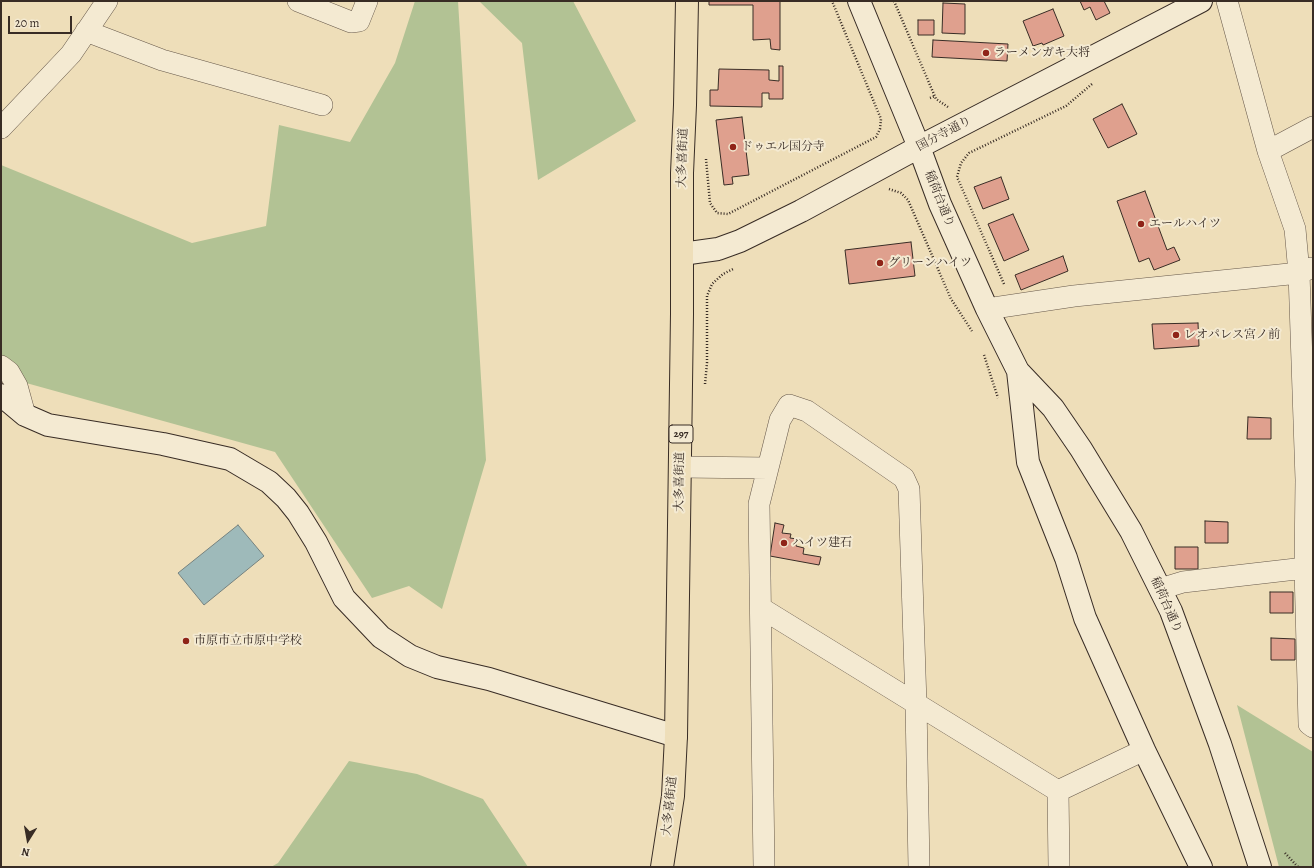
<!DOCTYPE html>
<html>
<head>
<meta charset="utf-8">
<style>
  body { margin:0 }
  #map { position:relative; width:1314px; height:868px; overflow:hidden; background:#eedeb9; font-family:Alegreya,serif }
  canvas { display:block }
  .frame { position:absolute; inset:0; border:2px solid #382c25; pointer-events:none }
  .north { position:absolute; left:8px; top:820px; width:40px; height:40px; -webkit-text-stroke:3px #f4ead2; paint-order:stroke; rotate:191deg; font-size:11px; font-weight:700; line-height:16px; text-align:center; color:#382c25 }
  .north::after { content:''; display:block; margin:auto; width:14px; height:18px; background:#382c25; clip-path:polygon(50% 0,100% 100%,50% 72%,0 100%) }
  .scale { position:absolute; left:8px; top:16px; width:64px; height:18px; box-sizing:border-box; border:2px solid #382c25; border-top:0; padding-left:5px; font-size:12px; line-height:14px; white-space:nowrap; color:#382c25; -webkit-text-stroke:3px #f4ead2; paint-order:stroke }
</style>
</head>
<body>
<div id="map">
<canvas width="1314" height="868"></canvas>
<div class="frame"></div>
<div class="north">N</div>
<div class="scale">20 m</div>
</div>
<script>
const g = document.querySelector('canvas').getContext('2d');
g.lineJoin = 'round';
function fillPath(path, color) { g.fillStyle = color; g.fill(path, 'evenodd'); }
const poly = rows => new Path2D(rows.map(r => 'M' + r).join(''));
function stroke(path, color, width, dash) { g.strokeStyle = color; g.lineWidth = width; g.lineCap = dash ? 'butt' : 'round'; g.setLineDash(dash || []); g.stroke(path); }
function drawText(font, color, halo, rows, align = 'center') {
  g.font = font + ' Alegreya,"Noto Serif JP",serif'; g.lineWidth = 4; g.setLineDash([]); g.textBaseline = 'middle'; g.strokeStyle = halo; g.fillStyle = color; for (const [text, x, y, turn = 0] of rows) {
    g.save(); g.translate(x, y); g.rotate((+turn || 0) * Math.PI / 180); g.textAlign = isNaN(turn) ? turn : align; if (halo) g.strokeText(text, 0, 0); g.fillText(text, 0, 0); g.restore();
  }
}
fillPath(poly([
  [415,1,458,1,486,460,442,609,409,586,372,598,275,452,1,376,1,165,192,243,266,226,279,125,350,142,395,63],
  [479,1,573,1,636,121,538,180,522,43],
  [1237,705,1313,752,1313,867,1279,867],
  [349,761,417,774,483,799,528,867,271,867,278,863]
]), '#b2c294');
const water = poly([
  [238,525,264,556,204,605,178,573,238,525]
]);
fillPath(water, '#9ebaba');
stroke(water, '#75817e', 1);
const building = poly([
  [709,1,780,1,780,50,771,49,770,39,753,40,753,5,709,5,709,1],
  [1080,1,1104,1,1110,13,1096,20,1090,7,1084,10,1080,1],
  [943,3,965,4,965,34,942,33,943,3],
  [1053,9,1064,36,1043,45,1042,43,1033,46,1023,21,1053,9],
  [918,20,934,20,934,35,918,35,918,20],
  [933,40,1008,44,1007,61,932,57,933,40],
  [779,66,783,66,783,99,769,99,769,93,762,93,762,107,710,106,710,90,718,90,719,69,769,70,769,80,779,81,779,66],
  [1122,104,1137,134,1108,148,1093,119,1122,104],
  [742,117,749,175,732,177,733,184,724,185,716,120,742,117],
  [1001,177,1009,199,983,209,974,187,1001,177],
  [1145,191,1167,250,1174,247,1180,260,1154,270,1149,258,1139,262,1117,201,1145,191],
  [1013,214,1029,250,1004,261,988,224,1013,214],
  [911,242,915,276,849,284,845,250,911,242],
  [1063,256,1068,271,1021,290,1015,275,1063,256],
  [1198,323,1199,346,1154,349,1152,324,1198,323],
  [1248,417,1271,418,1271,439,1247,439,1248,417],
  [1205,521,1228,522,1228,543,1205,543,1205,521],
  [775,523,784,525,782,533,791,534,790,538,797,539,796,546,804,548,803,554,821,557,819,565,770,556,775,523],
  [1175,547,1198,547,1198,569,1175,569,1175,547],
  [1270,592,1293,592,1293,613,1270,613,1270,592],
  [1271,638,1295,639,1295,660,1271,660,1271,638]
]);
fillPath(building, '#dfa08e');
stroke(building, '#382c25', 1);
const street = poly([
  [298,1,351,22,359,21,367,1],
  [1227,1,1268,151,1295,229,1299,273,1306,480,1305,568,1309,724,1313,727],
  [86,31,162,60,322,105],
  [1,128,71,54,107,1],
  [1268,151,1313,127],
  [987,309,1074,296,1299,273,1311,268],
  [1,366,9,372,17,386,25,415],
  [680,467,768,468],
  [1160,589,1183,582,1305,568],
  [761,608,1058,791],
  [1058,791,1144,750],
  [1058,791,1059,867],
  [764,867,759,504,780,420,789,405,807,411,904,478,909,489,916,704,919,867]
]);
const secondary = poly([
  [859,1,919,147,940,204,987,309,1018,371,1053,408,1081,449,1131,531,1171,611,1220,744,1260,867],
  [682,254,718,249,740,241,801,211,919,147,1201,1],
  [1018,371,1028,462,1066,558,1085,618,1144,750,1201,867],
  [1,395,25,415,48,425,163,444,230,459,269,482,286,498,298,513,316,542,344,598,381,637,410,656,437,667,489,679,676,736]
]);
const highway = poly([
  [662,867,673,796,676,736,682,314,682,173,685,105,687,1]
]);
stroke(street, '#66584a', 22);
stroke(secondary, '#382c25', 24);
stroke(highway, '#382c25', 24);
stroke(poly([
  [894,1,936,99,948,107],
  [930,98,935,96],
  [706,159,710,203,717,213,728,214,876,137,880,129,881,119,832,1],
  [889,189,901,193,908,200,951,299,972,331],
  [1004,284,957,177,961,163,969,153,1066,106,1092,84],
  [984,355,998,398],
  [705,384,707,363,707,296,712,284,723,274,733,269],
  [1285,853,1298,867]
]), '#382c25', 2.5, [1, 2]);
stroke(street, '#f4ead2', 21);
stroke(secondary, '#f4ead2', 22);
stroke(highway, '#eedeb9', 22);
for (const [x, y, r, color] of [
  [986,53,4,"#8f2418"],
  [733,147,4,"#8f2418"],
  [1141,224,4,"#8f2418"],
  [880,263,4,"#8f2418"],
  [1176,335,4,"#8f2418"],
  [784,543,4,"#8f2418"],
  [186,641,4,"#8f2418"]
]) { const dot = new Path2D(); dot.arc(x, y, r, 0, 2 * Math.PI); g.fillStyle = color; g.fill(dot); stroke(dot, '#f4ead2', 1.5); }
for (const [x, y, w] of [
  [681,434,24]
]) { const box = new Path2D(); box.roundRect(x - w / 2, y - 9, w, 18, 3); g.fillStyle = '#f4ead2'; g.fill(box); stroke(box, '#382c25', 1); }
drawText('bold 11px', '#382c25', null, [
  ["297",681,434]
]);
drawText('12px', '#382c25', '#f4ead2', [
  ["ラーメンガキ大将",994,53],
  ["ドゥエル国分寺",741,147],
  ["エールハイツ",1149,224],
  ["グリーンハイツ",888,263],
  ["レオパレス宮ノ前",1184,335],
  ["ハイツ建石",792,543],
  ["市原市立市原中学校",194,641]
], 'left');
drawText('12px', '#382c25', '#f4ead2', [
  ["国分寺通り",944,134,-28],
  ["大多喜街道",683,158,-88],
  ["稲荷台通り",939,199,68],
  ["大多喜街道",680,482,-89],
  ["稲荷台通り",1166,605,66],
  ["大多喜街道",670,806,-84]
]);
</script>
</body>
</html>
